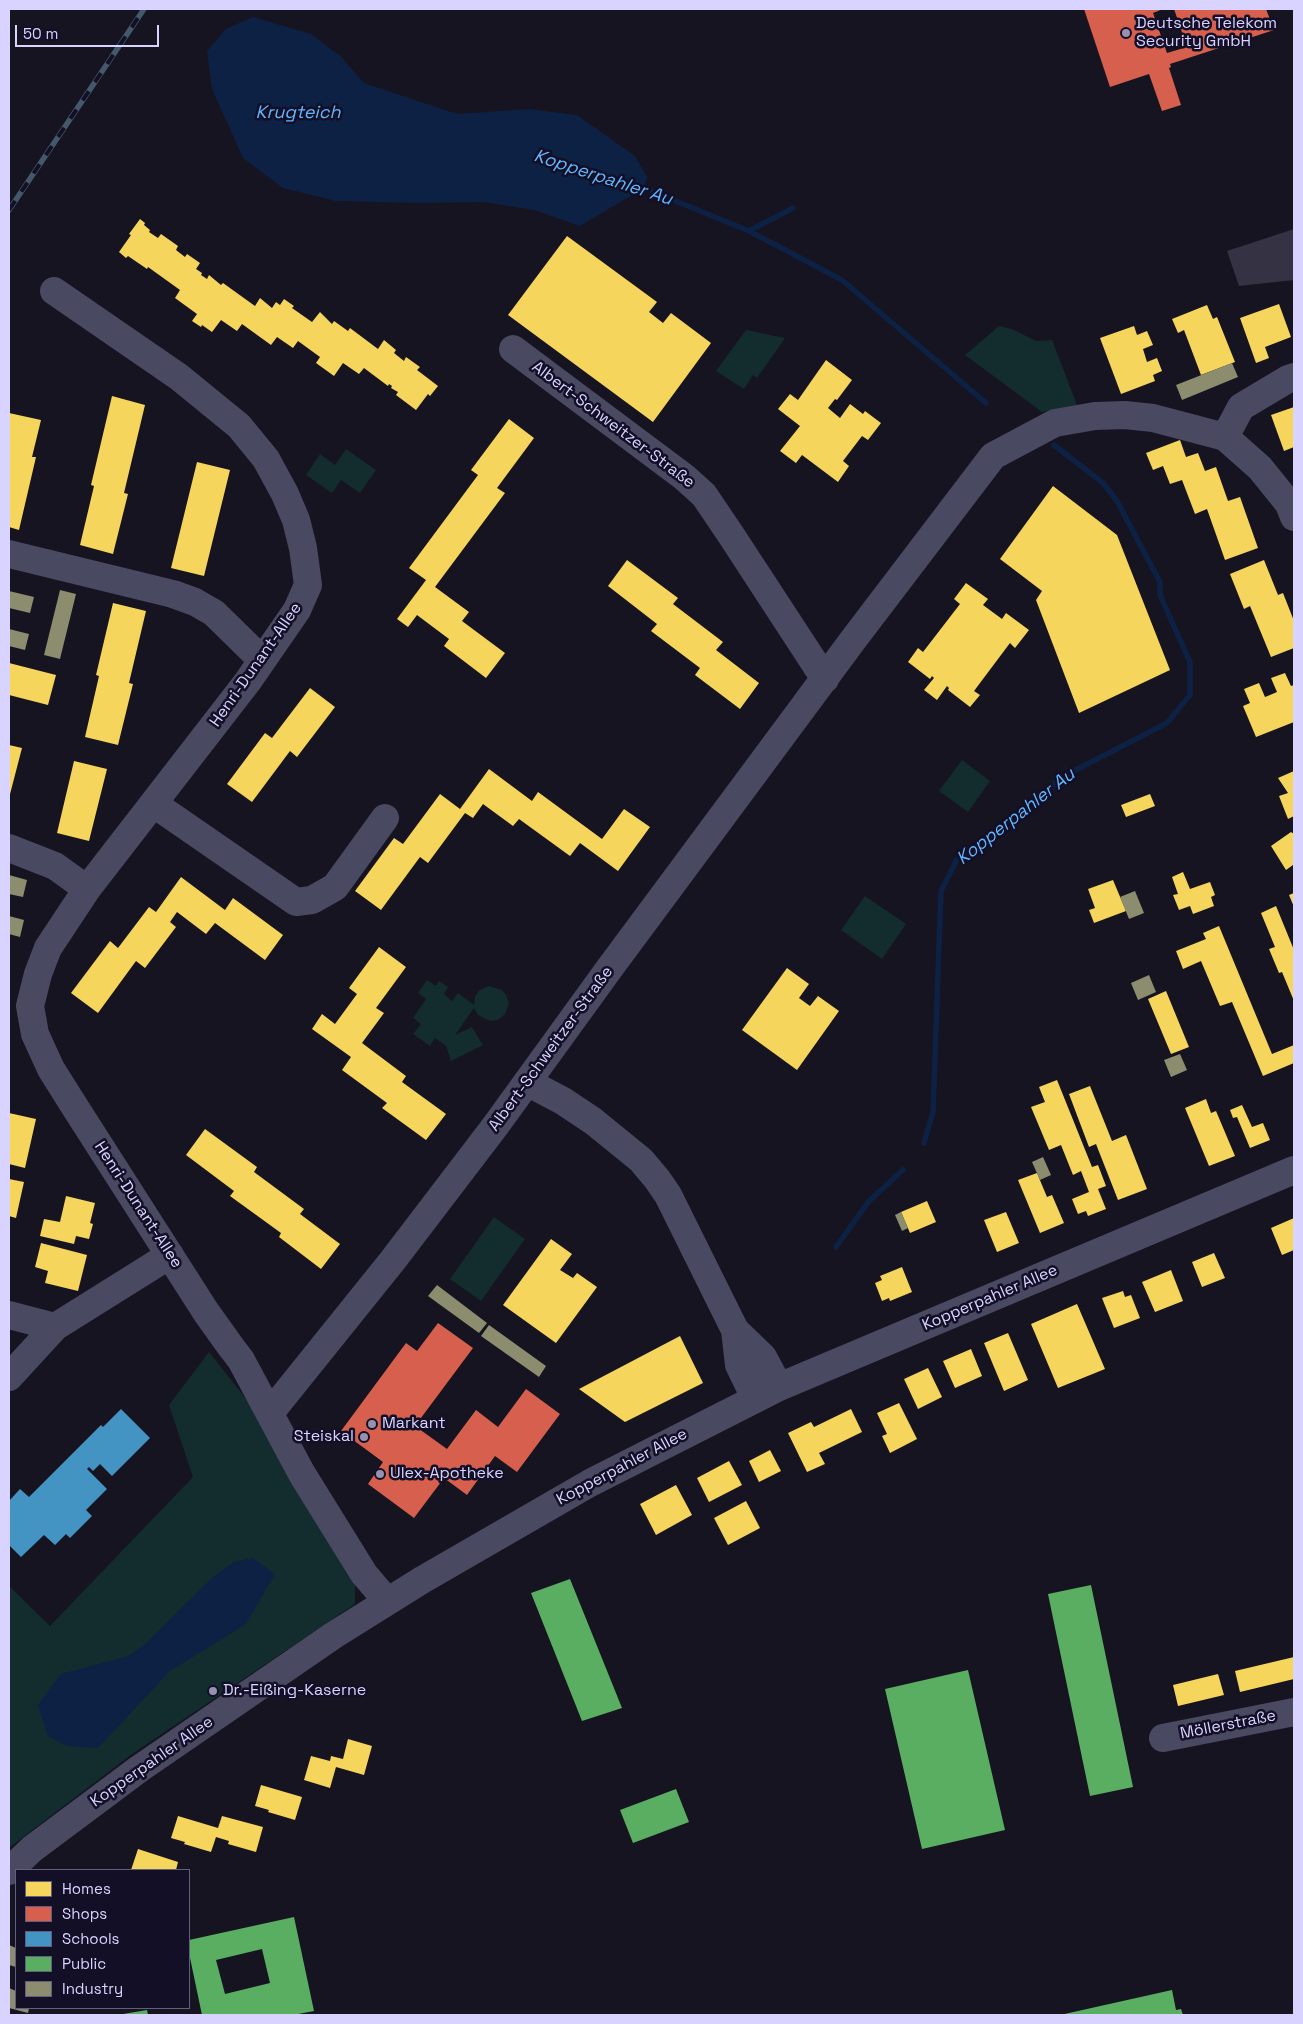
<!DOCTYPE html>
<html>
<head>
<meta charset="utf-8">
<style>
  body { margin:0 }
  #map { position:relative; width:1303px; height:2024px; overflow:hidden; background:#161421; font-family:"Space Grotesk",sans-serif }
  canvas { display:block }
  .frame { position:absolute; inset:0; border:10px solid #d9d4ff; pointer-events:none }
  .legend { position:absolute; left:15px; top:1869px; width:175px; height:140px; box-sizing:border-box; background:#130f26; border:1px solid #625e7d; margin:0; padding:6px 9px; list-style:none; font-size:15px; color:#d9d4ff }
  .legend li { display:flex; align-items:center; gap:10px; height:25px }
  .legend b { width:25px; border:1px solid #625e7d }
  .scale { position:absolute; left:15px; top:25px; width:144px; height:22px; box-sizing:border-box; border:2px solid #d9d4ff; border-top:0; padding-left:6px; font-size:15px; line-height:18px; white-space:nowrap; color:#d9d4ff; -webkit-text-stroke:4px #130f26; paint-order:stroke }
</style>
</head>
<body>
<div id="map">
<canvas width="1303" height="2024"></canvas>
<div class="frame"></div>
<ul class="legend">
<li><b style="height:14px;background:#f6d55c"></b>Homes</li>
<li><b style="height:14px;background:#d6604d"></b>Shops</li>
<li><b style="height:14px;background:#4393c3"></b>Schools</li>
<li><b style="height:14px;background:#5aae61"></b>Public</li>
<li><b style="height:14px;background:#8c8c6e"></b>Industry</li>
</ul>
<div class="scale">50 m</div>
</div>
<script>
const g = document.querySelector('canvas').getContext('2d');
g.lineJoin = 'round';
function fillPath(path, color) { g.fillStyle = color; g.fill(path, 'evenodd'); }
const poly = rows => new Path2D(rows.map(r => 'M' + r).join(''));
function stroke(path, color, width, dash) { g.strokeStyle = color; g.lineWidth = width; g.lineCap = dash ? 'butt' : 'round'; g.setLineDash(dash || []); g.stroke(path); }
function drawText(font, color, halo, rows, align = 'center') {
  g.font = font + ' "Space Grotesk",sans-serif'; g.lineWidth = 5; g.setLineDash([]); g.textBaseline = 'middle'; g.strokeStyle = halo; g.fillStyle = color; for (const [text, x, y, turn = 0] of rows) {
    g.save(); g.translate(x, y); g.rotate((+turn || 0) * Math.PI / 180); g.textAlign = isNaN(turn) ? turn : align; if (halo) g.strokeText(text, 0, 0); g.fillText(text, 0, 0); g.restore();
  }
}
fillPath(poly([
  [999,326,1012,329,1036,341,1052,340,1077,405,1042,412,965,355],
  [746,330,785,338,757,378,753,375,744,389,716,371],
  [346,449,376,470,360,493,341,480,332,493,306,475,320,454,335,465],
  [962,760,990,781,968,812,939,791],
  [865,896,906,924,882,959,841,930],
  [427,980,436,986,439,981,448,987,444,994,452,1001,458,993,474,1005,475,996,480,990,489,986,502,990,506,995,509,1003,505,1014,498,1020,490,1021,478,1015,474,1008,455,1035,472,1027,483,1045,451,1061,446,1046,435,1038,430,1046,413,1034,421,1024,413,1018,426,999,418,993],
  [494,1217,525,1239,481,1301,450,1279],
  [209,1352,258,1414,355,1574,355,1604,132,1754,9,1848,9,1586,50,1626,193,1477,169,1405]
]), '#132c2d');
fillPath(poly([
  [253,17,311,34,340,56,364,83,457,114,529,109,577,115,635,156,647,177,644,188,580,226,534,210,484,202,417,203,336,201,283,188,243,158,212,89,207,51,226,29],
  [253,1558,275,1574,246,1624,170,1671,98,1748,67,1746,48,1736,38,1705,61,1674,129,1656,145,1644,213,1577,234,1562]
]), '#0d2144');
fillPath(poly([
  [140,219,145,223,144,225,150,230,149,232,158,238,161,234,178,246,176,250,185,257,187,254,200,263,196,269,202,273,201,275,207,279,209,275,221,285,223,283,255,306,260,298,272,308,276,302,280,305,284,299,294,306,292,308,312,322,320,312,332,324,334,321,348,331,350,328,378,349,384,340,396,350,394,353,404,361,406,357,420,367,417,370,438,386,430,396,428,394,416,410,396,395,398,392,391,388,392,386,389,384,388,386,364,368,359,374,343,363,334,376,316,363,320,357,298,341,293,348,277,337,271,345,242,324,237,331,221,320,212,332,202,325,201,327,192,321,197,314,175,298,180,290,148,267,147,269,128,256,126,258,119,252,131,235,129,234],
  [567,236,657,302,649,312,663,323,671,313,711,343,653,422,508,315],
  [1279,304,1291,337,1265,347,1269,358,1256,363,1240,318],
  [1207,305,1213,319,1217,317,1235,362,1201,375,1184,330,1178,333,1172,319],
  [1134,326,1137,335,1147,331,1153,345,1143,349,1147,362,1157,358,1162,371,1153,375,1155,381,1121,394,1100,338],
  [826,360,852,380,837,400,835,399,828,408,840,418,850,404,863,414,865,411,881,423,868,440,862,436,843,461,849,466,838,482,802,455,796,463,780,451,800,426,778,409,790,394,798,400],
  [112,396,145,405,124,493,128,494,113,554,80,545,94,486,91,485],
  [1294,407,1294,447,1284,451,1271,415],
  [9,413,41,420,32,457,36,457,19,530,9,527],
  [509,419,534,438,497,488,505,493,435,587,469,612,462,621,505,653,486,678,444,646,449,639,417,615,408,627,397,619,426,580,409,568,478,475,471,470],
  [1180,440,1186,457,1198,453,1205,471,1216,467,1228,501,1240,497,1258,548,1225,560,1207,509,1195,514,1182,480,1170,484,1163,466,1153,470,1146,453],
  [197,462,230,470,204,576,171,568],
  [1053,486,1117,535,1170,670,1079,713,1036,600,1042,591,1000,559],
  [627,560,678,598,673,604,723,642,716,650,759,683,740,709,695,675,700,668,651,631,657,624,608,586],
  [1264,560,1278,595,1283,593,1294,621,1294,648,1271,657,1250,606,1244,609,1230,574],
  [966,583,988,599,983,605,1002,619,1006,613,1029,630,1015,648,1010,643,974,691,980,695,970,707,948,690,949,688,947,686,937,700,924,690,934,678,932,676,930,679,908,662,918,648,923,652,960,604,954,599],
  [113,603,146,611,129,683,133,684,118,745,85,737,99,676,96,675],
  [9,663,56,675,48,705,9,695],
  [1285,673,1291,686,1294,685,1294,722,1256,737,1243,706,1250,703,1244,689,1259,683,1265,697,1270,695,1277,692,1271,678],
  [310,688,335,707,297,757,290,751,252,802,227,784,265,733,272,738],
  [9,745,22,748,9,798],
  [74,761,107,769,89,841,57,833],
  [489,769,532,801,538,792,602,839,624,809,650,827,618,871,580,843,570,856,519,819,513,826,483,804,473,818,465,813,428,863,420,857,381,910,355,891,394,838,403,844,440,794,460,809],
  [1294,771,1294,816,1288,819,1279,796,1288,793,1278,778],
  [1150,794,1155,806,1126,817,1121,805],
  [1291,832,1294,834,1294,868,1293,865,1286,870,1271,846],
  [1183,872,1190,889,1210,882,1215,895,1211,897,1214,906,1193,914,1190,906,1179,910,1173,895,1178,894,1172,877],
  [181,877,225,910,233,898,283,935,265,960,215,923,206,934,177,912,170,922,176,927,145,968,136,961,98,1013,71,993,110,941,118,948,149,907,156,912],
  [1113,880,1126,911,1094,923,1089,910,1095,908,1088,889],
  [1294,893,1294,907,1289,895],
  [1276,906,1294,950,1294,1001,1282,972,1279,973,1269,949,1275,947,1261,913],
  [1219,926,1272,1054,1294,1045,1294,1063,1263,1076,1232,1002,1220,1006,1201,961,1183,969,1176,951,1206,939,1203,933],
  [379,947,406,967,376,1008,384,1013,362,1043,406,1076,402,1082,446,1114,426,1140,382,1108,387,1103,342,1070,351,1057,312,1029,322,1014,335,1024,357,994,349,988],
  [787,968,809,984,799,998,810,1006,818,996,839,1011,797,1070,742,1030],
  [1166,991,1189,1047,1171,1054,1148,999],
  [1057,1080,1092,1167,1098,1165,1106,1186,1098,1189,1106,1209,1088,1216,1086,1211,1078,1214,1072,1199,1089,1192,1081,1171,1073,1175,1061,1145,1049,1150,1031,1107,1045,1102,1039,1087],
  [1090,1086,1112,1141,1126,1135,1147,1189,1118,1200,1096,1144,1089,1147,1069,1094],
  [1206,1099,1211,1113,1216,1111,1235,1156,1209,1166,1185,1108],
  [1242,1105,1252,1127,1263,1123,1270,1140,1250,1148,1237,1117,1233,1118,1230,1110],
  [9,1113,36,1119,25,1168,9,1164],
  [205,1129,257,1167,254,1172,304,1209,300,1214,340,1244,321,1269,279,1237,281,1233,230,1196,234,1191,186,1155],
  [1037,1173,1047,1197,1052,1195,1064,1223,1040,1233,1018,1180],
  [9,1179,24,1182,16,1218,9,1216],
  [66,1196,95,1203,90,1223,93,1224,89,1239,76,1236,74,1244,40,1236,44,1219,60,1222],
  [927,1201,936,1222,910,1233,901,1212],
  [1006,1212,1019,1243,997,1252,984,1220],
  [1294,1218,1294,1250,1282,1255,1271,1228],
  [551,1239,572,1254,560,1270,573,1278,577,1273,597,1287,556,1343,503,1305],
  [41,1243,87,1255,78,1291,45,1283,48,1271,35,1267],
  [1214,1253,1225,1278,1202,1287,1192,1262],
  [902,1267,912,1292,890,1301,889,1298,882,1301,875,1283,882,1280,880,1276],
  [1171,1270,1183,1301,1155,1312,1142,1282],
  [1123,1291,1125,1297,1131,1295,1140,1318,1114,1328,1102,1298],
  [1077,1304,1105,1369,1058,1388,1031,1324],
  [1008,1333,1028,1380,1004,1391,984,1343],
  [680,1336,703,1383,625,1422,579,1389],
  [971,1349,982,1376,955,1388,943,1361],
  [928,1368,942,1397,918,1409,904,1379],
  [899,1403,917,1439,890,1453,882,1436,887,1434,877,1413],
  [851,1409,862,1432,819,1453,825,1464,807,1472,788,1433,811,1422,814,1427],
  [770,1450,781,1471,759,1482,749,1461],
  [729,1461,742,1485,709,1502,697,1478],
  [676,1485,692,1515,656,1535,640,1504],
  [746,1501,760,1528,728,1545,714,1518],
  [1294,1657,1294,1679,1240,1692,1235,1671],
  [1218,1674,1224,1695,1178,1706,1173,1685],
  [348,1739,372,1746,364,1775,336,1767,330,1788,304,1780,311,1756,330,1761,331,1756,343,1759],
  [261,1785,302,1797,295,1820,268,1812,269,1810,255,1806],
  [178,1816,218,1828,222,1816,263,1827,256,1852,228,1844,229,1841,216,1837,211,1852,184,1844,185,1842,171,1838],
  [138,1849,178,1862,176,1870,131,1870]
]), '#f6d55c');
fillPath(poly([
  [1084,9,1163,9,1153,13,1167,53,1187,47,1174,9,1266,9,1274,30,1170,64,1171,67,1169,68,1181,105,1162,111,1149,74,1110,87],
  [438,1323,473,1348,415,1426,447,1449,476,1410,498,1427,526,1389,560,1414,517,1472,495,1456,467,1495,444,1478,414,1518,368,1484,383,1462,341,1431,406,1343,417,1351]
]), '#d6604d');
fillPath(poly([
  [121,1409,150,1438,112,1476,100,1464,93,1471,89,1467,87,1469,107,1489,86,1510,92,1516,70,1538,66,1534,55,1545,44,1535,21,1557,9,1545,9,1501,20,1489,29,1497,101,1425,103,1427]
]), '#4393c3');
fillPath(poly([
  [570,1579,622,1708,582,1721,531,1593],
  [1091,1585,1133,1787,1090,1796,1048,1594],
  [968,1670,1005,1830,922,1849,885,1689],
  [676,1789,689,1822,633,1843,620,1810],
  [294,1917,314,2011,293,2015,202,2015,189,1953,189,1940],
  [262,1949,270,1983,225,1994,216,1960],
  [1172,1990,1176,2010,1181,2009,1183,2015,1060,2015],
  [147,2010,148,2015,124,2015,123,2014]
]), '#5aae61');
fillPath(poly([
  [1232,363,1238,377,1182,400,1176,385],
  [60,590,76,594,60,659,44,655],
  [9,591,34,597,30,613,9,608],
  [9,629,29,634,25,650,9,646],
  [9,875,27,880,23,897,9,894],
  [1135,891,1144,913,1129,919,1120,897],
  [9,916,24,920,20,937,9,934],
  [1149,975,1156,992,1138,1000,1131,983],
  [1180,1054,1187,1070,1171,1077,1164,1060],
  [1043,1157,1051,1175,1040,1180,1032,1162],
  [901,1212,908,1228,902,1231,895,1215],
  [437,1285,487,1323,479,1333,428,1296],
  [489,1325,546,1366,539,1377,481,1336],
  [9,1945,16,1948,16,1967,9,1965],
  [9,1988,16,1991,16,2008,29,2008,28,2013,9,2008]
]), '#8c8c6e');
stroke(poly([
  [639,186,749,231,842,280,986,403],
  [749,231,793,208],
  [924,1143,933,1112,941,891,956,861,992,835,1064,776,1167,723,1190,695,1190,662,1160,595,1160,582,1117,501,1103,483,1054,445],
  [836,1247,869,1201,903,1170]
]), '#0d2144', 5.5);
fillPath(poly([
  [1294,229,1294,280,1239,286,1227,251]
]), '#343243');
stroke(poly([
  [54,291,179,377,239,426,266,459,285,494,296,520,303,548,308,585,297,610,248,681,87,889,48,948,38,974,30,1006,35,1034,51,1069,73,1104,206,1312,231,1347,241,1360,302,1474,364,1574,387,1601],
  [513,349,684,477,704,495,731,535,825,679],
  [1225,437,1241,407,1288,379,1294,377],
  [9,554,173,594,195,602,214,613,262,660],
  [154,804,296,902,312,900,335,887,385,818],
  [9,848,55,866,87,889],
  [527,1082,563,1101,593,1121,641,1160,657,1179,668,1195,735,1330,739,1365,755,1398],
  [9,1315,55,1327,170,1255],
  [735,1330,763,1357,779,1387],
  [9,1377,55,1327],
  [270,1413,393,1260,496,1125,609,969,853,640,993,456,1055,423,1095,416,1125,415,1153,418,1225,437,1260,468,1289,504,1294,517],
  [1163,1738,1294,1712],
  [9,1871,32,1849,139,1769,334,1635,422,1580,590,1483,779,1387,1294,1170]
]), '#4a4962', 28);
const rail = poly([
  [9,210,144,9]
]);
stroke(rail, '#43596b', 5.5);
stroke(rail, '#130f26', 4, [11]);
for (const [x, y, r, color] of [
  [1126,33,5,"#9591b1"],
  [372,1424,5,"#9591b1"],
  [364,1437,5,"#9591b1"],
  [380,1474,5,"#9591b1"],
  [213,1691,5,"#9591b1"]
]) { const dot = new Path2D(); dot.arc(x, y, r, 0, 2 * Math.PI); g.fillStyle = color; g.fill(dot); stroke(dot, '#130f26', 2); }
drawText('16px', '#d9d4ff', '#130f26', [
  ["Deutsche Telekom",1136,24],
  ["Security GmbH",1136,42],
  ["Markant",382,1424],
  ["Steiskal",354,1437,"right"],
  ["Ulex-Apotheke",390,1474],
  ["Dr.-Eißing-Kaserne",223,1691]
], 'left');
drawText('16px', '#d9d4ff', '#130f26', [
  ["Albert-Schweitzer-Straße",613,425,37],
  ["Henri-Dunant-Allee",256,665,-55],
  ["Albert-Schweitzer-Straße",551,1049,-54],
  ["Henri-Dunant-Allee",138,1205,57],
  ["Kopperpahler Allee",990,1298,-23],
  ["Kopperpahler Allee",622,1467,-28],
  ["Möllerstraße",1228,1725,-11],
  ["Kopperpahler Allee",152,1762,-35]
]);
drawText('italic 18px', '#62b6ff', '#130f26', [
  ["Krugteich",298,113],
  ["Kopperpahler Au",603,178,18],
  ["Kopperpahler Au",1016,817,-38]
]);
</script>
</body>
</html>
